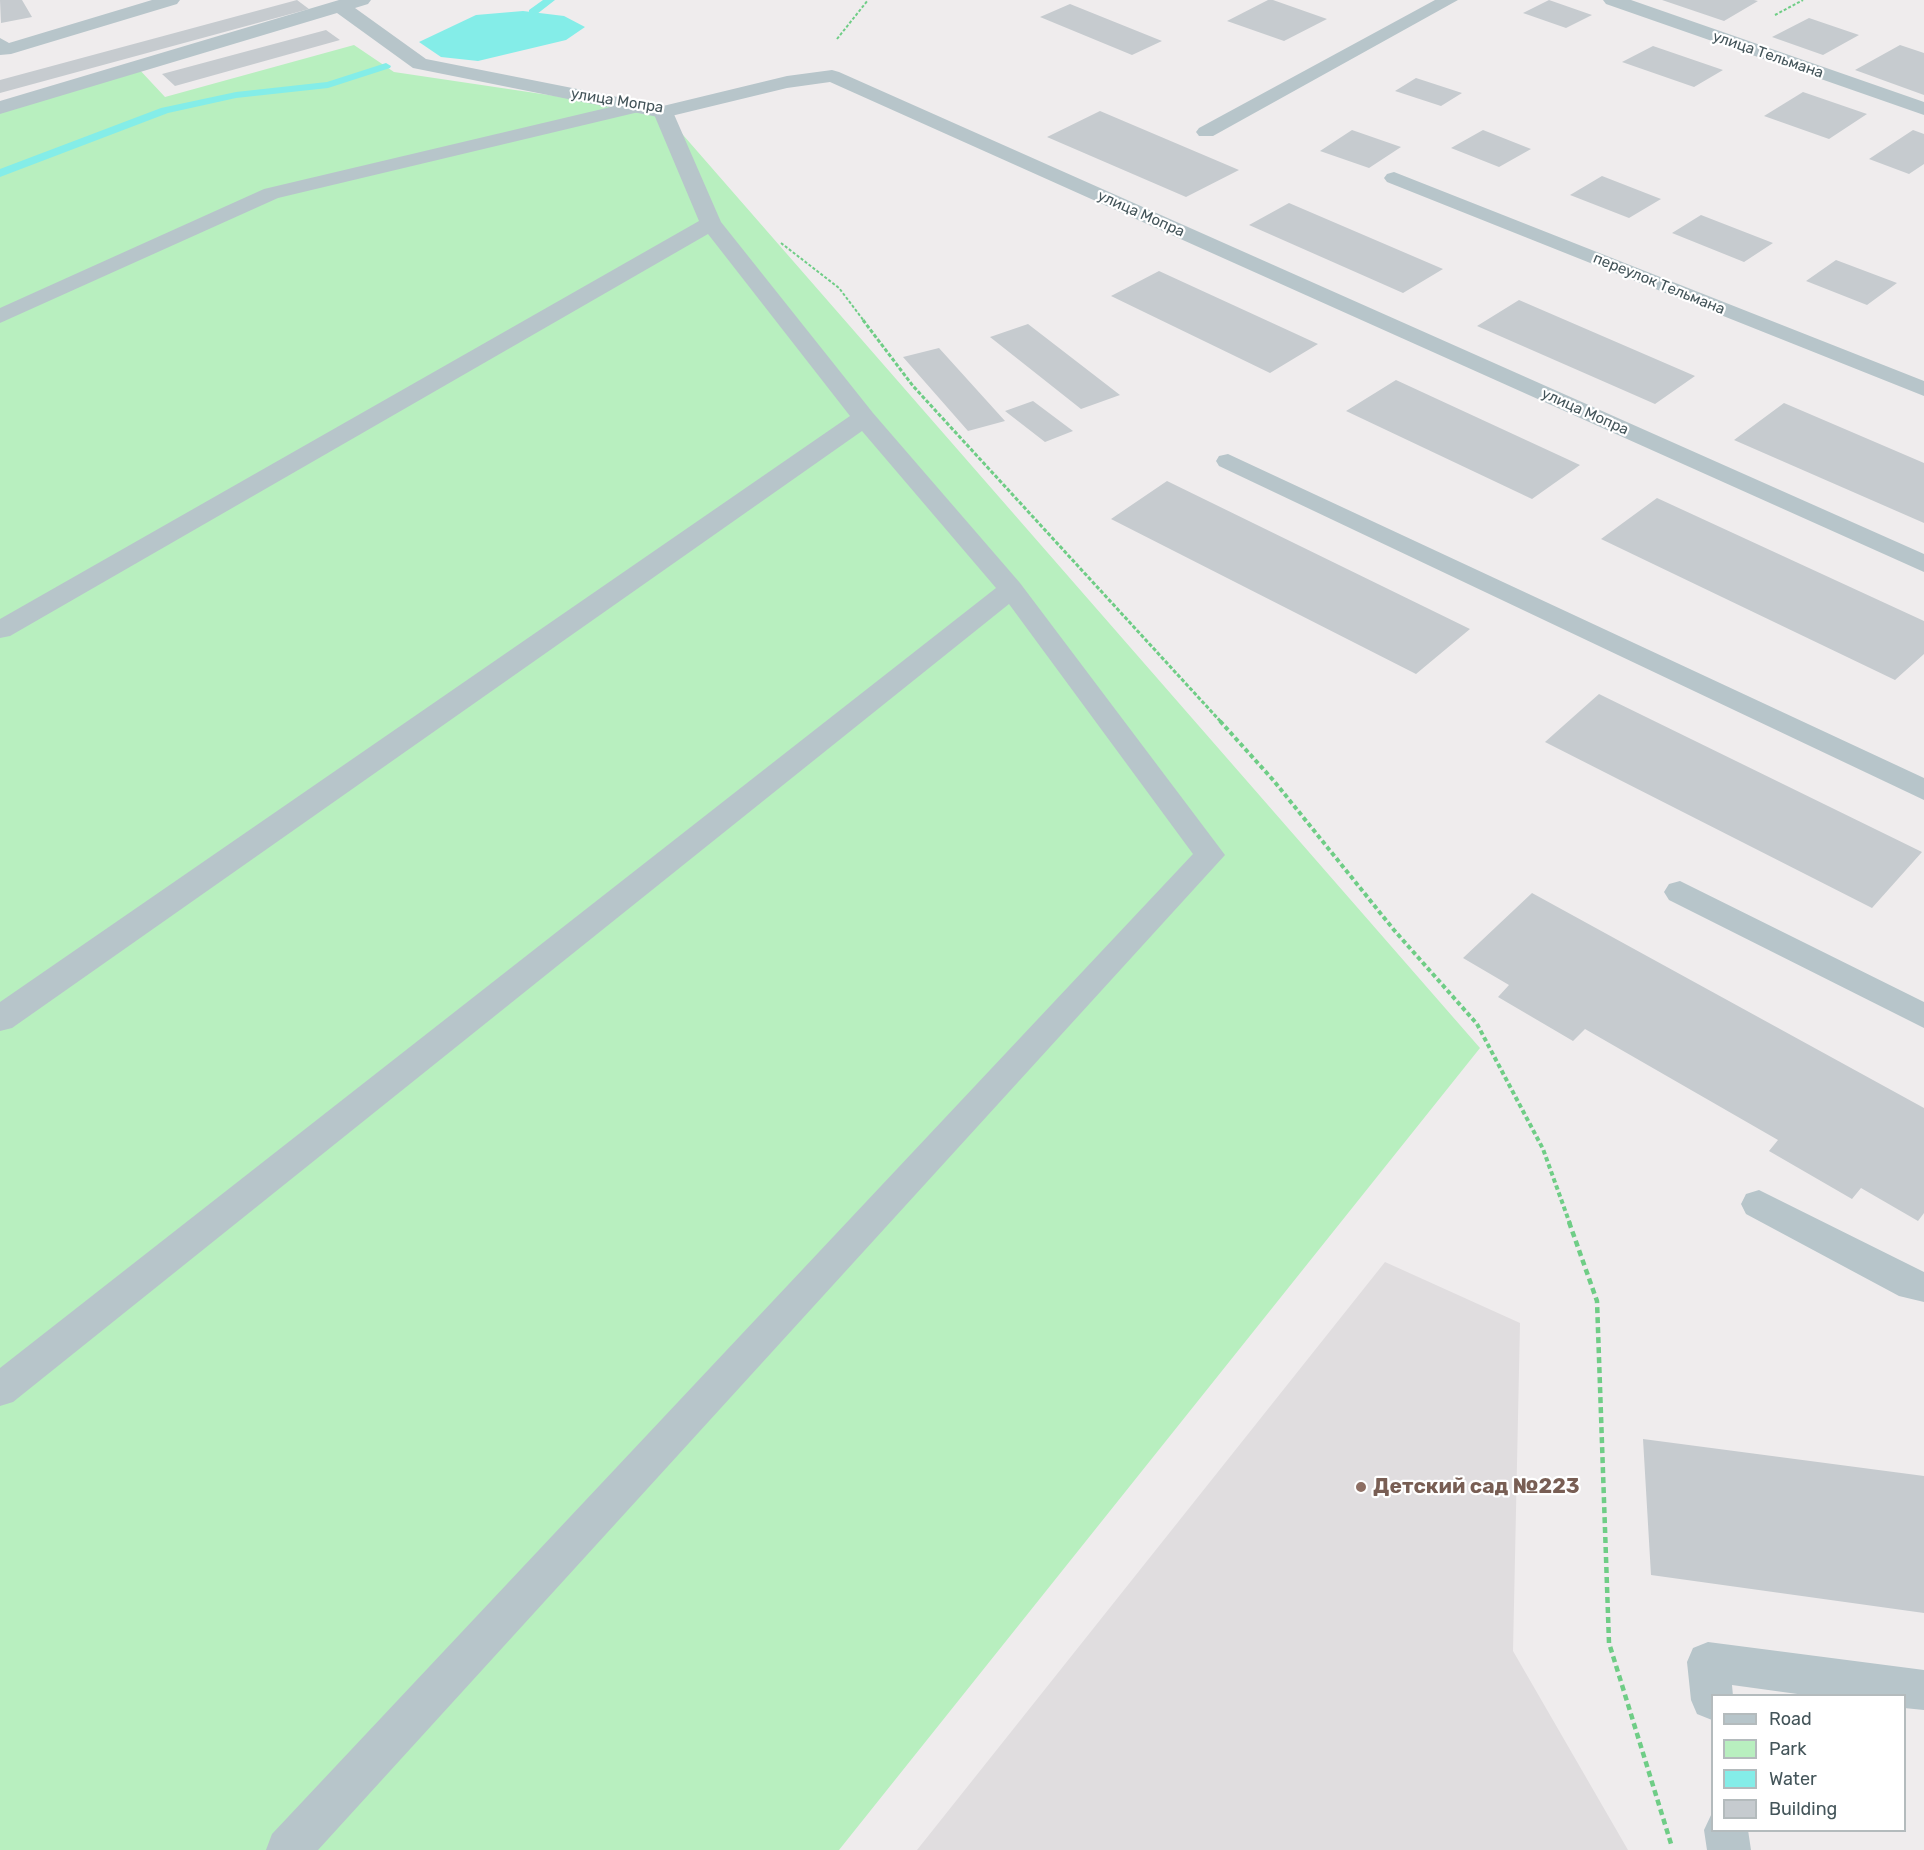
<!DOCTYPE html>
<html>
<head>
<meta charset="utf-8">
<style>
  body { margin:0 }
  #map { position:relative; width:1924px; height:1850px; overflow:hidden; background:#efeced; font-family:Rubik,sans-serif }
  canvas { display:block }
  .legend { position:absolute; left:1711px; top:1694px; width:195px; height:138px; box-sizing:border-box; background:#fff; border:2px solid #b4bbbd; margin:0; padding:8px 10px; list-style:none; font-size:18px; color:#44555a }
  .legend li { display:flex; align-items:center; gap:12px; height:30px }
  .legend b { width:30px; border:2px solid #b4bbbd }
</style>
</head>
<body>
<div id="map">
<canvas width="1924" height="1850"></canvas>
<ul class="legend">
<li><b style="height:8px;background:#b7c5ca"></b>Road</li>
<li><b style="height:16px;background:#b8efbf"></b>Park</li>
<li><b style="height:16px;background:#84ede8"></b>Water</li>
<li><b style="height:16px;background:#c6cbcf"></b>Building</li>
</ul>
</div>
<script>
const g = document.querySelector('canvas').getContext('2d');
g.lineJoin = 'round';
function fillPath(path, color) { g.fillStyle = color; g.fill(path, 'evenodd'); }
const poly = rows => new Path2D(rows.map(r => 'M' + r).join(''));
function stroke(path, color, width, dash) { g.strokeStyle = color; g.lineWidth = width; g.lineCap = dash ? 'butt' : 'round'; g.setLineDash(dash || []); g.stroke(path); }
function drawText(font, color, halo, rows, align = 'center') {
  g.font = font + ' Rubik,sans-serif'; g.lineWidth = 4.5; g.setLineDash([]); g.textBaseline = 'middle'; g.strokeStyle = halo; g.fillStyle = color; for (const [text, x, y, turn = 0] of rows) {
    g.save(); g.translate(x, y); g.rotate((+turn || 0) * Math.PI / 180); g.textAlign = isNaN(turn) ? turn : align; if (halo) g.strokeText(text, 0, 0); g.fillText(text, 0, 0); g.restore();
  }
}
fillPath(poly([
  [1385,1262,1520,1323,1513,1651,1628,1850,917,1850]
]), '#e0dddf');
fillPath(poly([
  [354,45,394,72,663,112,1480,1048,839,1850,0,1850,0,103,137,67,165,97]
]), '#b8efbf');
fillPath(poly([
  [523,11,564,16,585,27,566,40,478,61,441,57,419,42,476,15]
]), '#84ede8');
fillPath(poly([
  [543,0,555,0,537,14,529,14,529,10,543,0],
  [386,63,391,66,390,68,328,88,236,98,168,113,0,177,0,169,161,108,236,92,327,82,386,63]
]), '#84ede8');
fillPath(poly([
  [0,0,22,0,32,17,1,23],
  [297,0,309,9,0,93,0,80],
  [1268,0,1273,0,1327,19,1284,41,1227,21],
  [1549,0,1592,15,1566,28,1523,13],
  [1662,0,1754,0,1758,1,1724,21],
  [1070,4,1162,41,1132,55,1040,17],
  [1809,18,1859,35,1823,55,1772,37],
  [326,30,340,40,175,86,162,74],
  [1900,45,1924,53,1924,95,1855,70],
  [1653,46,1723,70,1694,87,1622,62],
  [1416,78,1462,93,1441,106,1395,91],
  [1803,92,1867,114,1829,139,1764,116],
  [1100,111,1239,170,1186,197,1047,137],
  [1352,130,1401,147,1369,168,1320,151],
  [1483,130,1531,149,1499,167,1451,148],
  [1913,130,1924,134,1924,164,1909,174,1869,159],
  [1602,176,1661,199,1629,218,1570,195],
  [1289,203,1443,269,1403,293,1249,225],
  [1701,215,1773,243,1744,262,1672,233],
  [1836,260,1897,283,1867,305,1806,281],
  [1159,271,1318,344,1270,373,1111,296],
  [1519,300,1695,376,1655,404,1477,326],
  [1028,324,1120,395,1081,409,990,337],
  [939,348,1005,421,968,431,903,357],
  [1396,380,1580,465,1532,499,1346,411],
  [1033,401,1073,431,1045,442,1005,411],
  [1784,403,1924,463,1924,523,1734,440],
  [1167,481,1470,629,1416,674,1111,519],
  [1657,498,1924,621,1924,654,1895,680,1601,539],
  [1599,694,1922,852,1872,908,1545,742],
  [1532,893,1924,1108,1924,1213,1918,1221,1861,1188,1852,1199,1769,1151,1778,1140,1585,1029,1573,1041,1498,997,1509,985,1463,958],
  [1643,1439,1924,1476,1924,1613,1651,1575]
]), '#c6cbcf');
stroke(poly([
  [1775,15,1803,0],
  [837,39,868,0],
  [781,243,839,288,864,321]
]), '#6fcd86', 2, [3, 2]);
stroke(poly([
  [863,320,913,386,1221,722]
]), '#6fcd86', 3, [4, 2]);
stroke(poly([
  [1220,721,1274,781,1394,930,1477,1024,1543,1149,1570,1224]
]), '#6fcd86', 4, [4.5, 3]);
stroke(poly([
  [1569,1222,1597,1301,1609,1643,1672,1847]
]), '#6fcd86', 4.5, [6, 4]);
fillPath(poly([
  [152,0,180,0,177,4,11,54,0,55,0,38,9,43,152,0],
  [1435,0,1458,0,1213,136,1199,136,1196,132,1199,128,1435,0],
  [636,101,643,103,646,107,643,111,278,198,0,323,0,308,264,189,636,101],
  [663,106,670,108,673,112,721,222,873,413,1020,583,1225,855,318,1850,266,1850,272,1834,1193,854,1009,604,13,1402,0,1406,0,1368,996,588,862,431,12,1028,0,1031,0,1002,850,416,708,234,10,636,0,638,0,619,699,221,653,112,656,108,663,106],
  [1394,172,1924,381,1924,396,1387,182,1384,178,1387,174,1394,172],
  [1228,454,1924,778,1924,800,1219,466,1216,461,1219,456,1228,454],
  [1680,881,1924,1002,1924,1028,1669,900,1664,892,1669,884,1680,881],
  [1759,1190,1924,1272,1924,1302,1899,1296,1746,1214,1741,1204,1746,1194,1759,1190],
  [1708,1642,1924,1670,1924,1710,1904,1708,1904,1696,1812,1696,1732,1685,1733,1696,1712,1696,1712,1720,1697,1714,1691,1700,1687,1662,1693,1648,1708,1642],
  [1712,1813,1712,1830,1748,1830,1751,1850,1707,1850,1704,1830,1712,1813]
]), '#b7c5ca');
fillPath(poly([
  [339,0,371,0,368,4,355,8,426,59,663,106,787,76,832,70,839,72,1924,554,1924,572,830,82,787,88,663,118,413,68,337,13,0,114,0,101,339,0],
  [1603,0,1631,0,1924,102,1924,115,1606,4,1603,0]
]), '#b7c5ca');
for (const [x, y, r, color] of [
  [1361,1487,6,"#8d6e63"]
]) { const dot = new Path2D(); dot.arc(x, y, r, 0, 2 * Math.PI); g.fillStyle = color; g.fill(dot); stroke(dot, '#fff', 2); }
drawText('15px', '#44555a', '#fff', [
  ["улица Тельмана",1768,55,19],
  ["улица Мопра",617,101,9],
  ["улица Мопра",1141,214,24],
  ["переулок Тельмана",1659,284,22],
  ["улица Мопра",1585,412,24]
]);
drawText('bold 21px', '#785e54', '#fff', [
  ["Детский сад №223",1373,1487]
], 'left');
</script>
</body>
</html>
